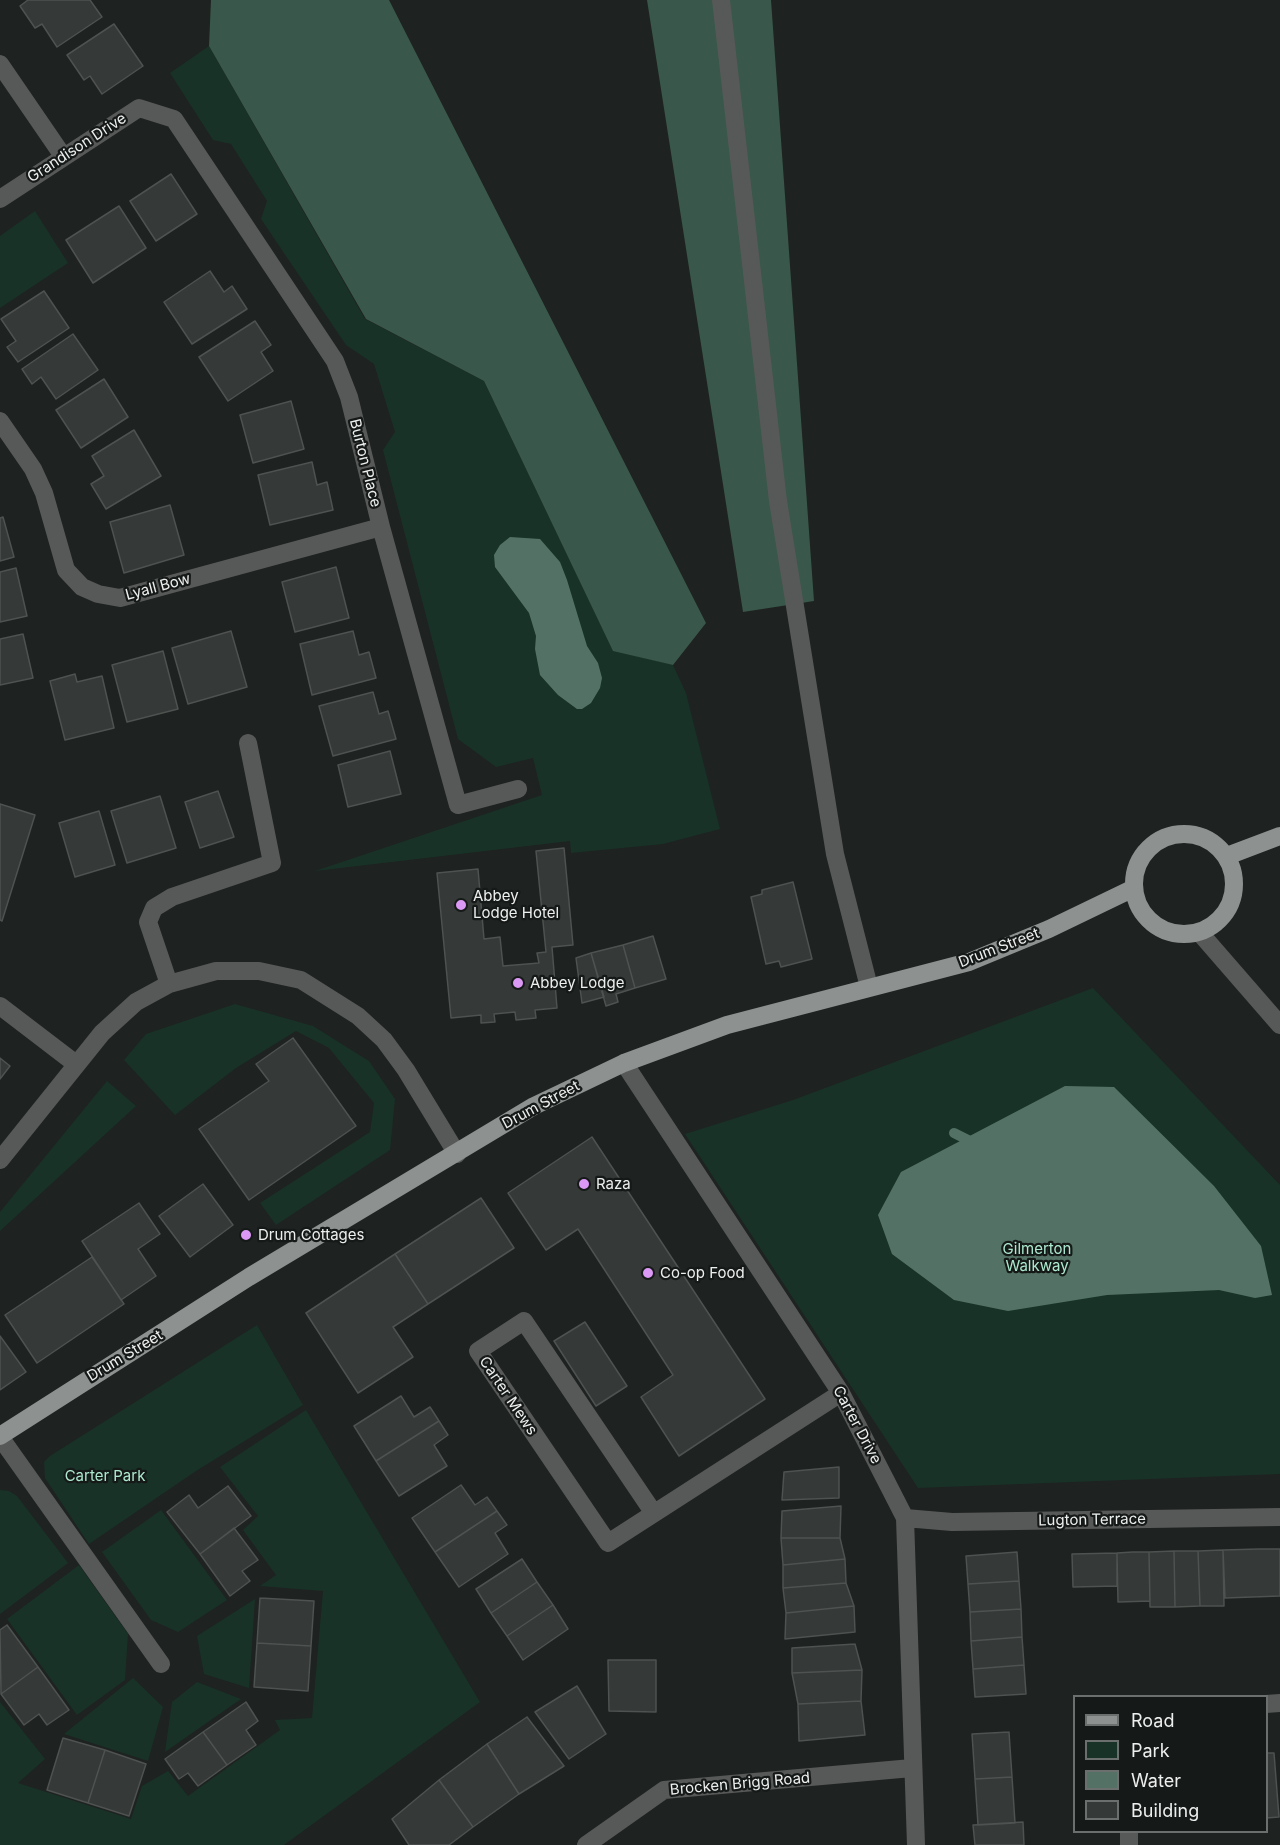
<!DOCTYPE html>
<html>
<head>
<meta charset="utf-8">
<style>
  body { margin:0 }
  #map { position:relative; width:1280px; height:1845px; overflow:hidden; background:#1e2220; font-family:Inter,sans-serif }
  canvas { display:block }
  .legend { position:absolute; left:1073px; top:1695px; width:195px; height:138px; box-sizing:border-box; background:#151917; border:2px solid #6b6f6d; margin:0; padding:8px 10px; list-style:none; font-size:18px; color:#edefee }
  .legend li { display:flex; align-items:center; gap:12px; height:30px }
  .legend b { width:30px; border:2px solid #6b6f6d }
</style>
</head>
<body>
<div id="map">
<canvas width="1280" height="1845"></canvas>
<ul class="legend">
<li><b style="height:8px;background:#8d918f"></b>Road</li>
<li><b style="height:16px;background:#193228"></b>Park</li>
<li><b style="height:16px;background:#537265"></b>Water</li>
<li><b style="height:16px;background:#353937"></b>Building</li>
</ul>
</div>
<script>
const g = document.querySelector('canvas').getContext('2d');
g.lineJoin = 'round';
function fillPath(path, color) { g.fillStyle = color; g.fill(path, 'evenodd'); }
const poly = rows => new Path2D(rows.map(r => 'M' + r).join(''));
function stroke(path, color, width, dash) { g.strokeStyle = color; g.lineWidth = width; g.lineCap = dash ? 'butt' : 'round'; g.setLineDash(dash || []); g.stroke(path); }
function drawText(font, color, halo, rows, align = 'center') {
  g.font = font + ' Inter,sans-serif'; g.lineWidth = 4.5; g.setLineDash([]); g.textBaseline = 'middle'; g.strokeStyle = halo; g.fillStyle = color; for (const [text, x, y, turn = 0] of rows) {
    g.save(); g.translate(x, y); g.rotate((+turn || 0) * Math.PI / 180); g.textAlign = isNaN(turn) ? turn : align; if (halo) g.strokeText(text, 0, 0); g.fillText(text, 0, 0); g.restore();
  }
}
fillPath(poly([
  [209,46,365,319,484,381,613,650,673,665,686,693,720,829,663,844,571,853,570,841,315,871,542,795,533,758,496,767,458,739,383,450,395,432,374,364,346,345,261,219,267,201,231,144,213,140,170,73],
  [35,211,68,263,0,308,0,236],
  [1093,988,1280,1185,1280,1474,918,1488,685,1134,793,1100],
  [235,1004,313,1026,369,1061,395,1099,390,1150,276,1225,260,1203,370,1132,374,1103,329,1048,296,1031,236,1068,175,1115,124,1060,146,1034],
  [107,1081,136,1106,0,1231,0,1212],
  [257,1325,303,1405,196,1471,89,1544,45,1478,44,1462,50,1456],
  [306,1410,480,1702,284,1845,0,1845,0,1702,45,1759,18,1783,131,1819,142,1786,168,1771,188,1796,280,1730,275,1720,312,1718,323,1591,260,1586,276,1575,243,1530,258,1516,220,1467],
  [0,1490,9,1491,17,1496,68,1563,0,1614],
  [161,1510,227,1600,178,1632,151,1620,102,1552],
  [79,1565,128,1634,125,1680,77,1715,7,1619],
  [255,1599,249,1688,204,1674,197,1636],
  [133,1678,163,1707,148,1761,64,1734],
  [197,1682,241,1699,165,1752,172,1702]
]), '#193228');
fillPath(poly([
  [211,0,389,0,706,623,673,665,613,651,484,381,366,319,209,46],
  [647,0,771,0,814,601,743,612]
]), '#39574a');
fillPath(poly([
  [510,537,540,539,560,562,567,580,587,646,598,663,602,678,600,688,591,703,582,709,577,709,558,695,540,675,535,649,536,636,529,613,495,567,494,555,500,545],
  [1065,1086,1114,1087,1214,1186,1261,1246,1272,1295,1255,1298,1219,1290,1107,1295,1008,1311,954,1300,892,1254,878,1215,901,1172]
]), '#537265');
stroke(poly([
  [954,1133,976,1144]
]), '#537265', 10);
const building = poly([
  [28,0,90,0,102,17,57,47,42,24,35,28,20,6,28,0],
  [114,24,143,66,102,94,90,76,84,80,67,55,114,24],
  [171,174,197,214,156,241,130,201,171,174],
  [119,206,146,248,93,283,66,240,119,206],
  [210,271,224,292,232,286,247,309,192,344,164,302,210,271],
  [44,291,69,328,18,362,7,347,16,341,1,319,44,291],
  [255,321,271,345,261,352,273,371,228,401,199,357,255,321],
  [73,334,98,370,56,399,41,377,32,384,22,369,73,334],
  [104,379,128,417,81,448,56,410,104,379],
  [291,401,304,449,253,463,240,415,291,401],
  [134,430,161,476,106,509,91,484,104,476,92,456,134,430],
  [312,462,317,485,327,482,333,510,270,525,258,475,312,462],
  [170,505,184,555,124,573,110,522,170,505],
  [3,517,14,557,0,561,0,518,3,517],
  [336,567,349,618,295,632,282,582,336,567],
  [16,568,27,616,0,622,0,572,16,568],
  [231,631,247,687,188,704,172,648,231,631],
  [353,631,359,655,369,652,376,678,312,695,300,644,353,631],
  [23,634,33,678,0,685,0,639,23,634],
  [163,651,178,709,127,722,112,665,163,651],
  [75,674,77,682,102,676,114,728,65,740,50,681,75,674],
  [373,692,379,714,388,711,396,739,333,756,319,706,373,692],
  [390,751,401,794,348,807,338,765,390,751],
  [218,791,234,837,200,848,185,802,218,791],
  [160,796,176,848,127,863,111,811,160,796],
  [0,804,35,815,2,921,0,920,0,804],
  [99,811,115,865,75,877,59,823,99,811],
  [564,848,573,945,552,947,557,1008,535,1010,536,1018,516,1020,515,1012,494,1014,495,1022,481,1023,481,1015,451,1018,437,873,478,869,484,939,500,937,503,966,539,963,537,953,546,952,536,851,564,848],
  [793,882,812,959,781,967,779,961,766,964,751,897,762,894,762,890,793,882],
  [653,936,666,979,635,988,623,945,653,936],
  [623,945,635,988,616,994,618,1002,606,1006,591,953,623,945],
  [591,953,604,997,582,1003,576,958,591,953],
  [293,1038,356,1126,249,1200,199,1129,269,1081,256,1064,293,1038],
  [0,1058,10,1066,0,1079,0,1058],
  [592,1137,765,1399,679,1456,641,1397,673,1375,578,1229,546,1250,508,1193,592,1137],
  [203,1184,233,1225,190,1257,159,1216,203,1184],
  [481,1198,514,1248,428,1304,395,1254,481,1198],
  [139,1203,160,1234,138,1249,156,1276,121,1300,82,1241,139,1203],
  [395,1254,428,1304,393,1327,413,1357,358,1393,306,1313,395,1254],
  [92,1257,124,1304,37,1363,5,1315,92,1257],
  [585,1322,627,1386,596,1406,554,1341,585,1322],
  [0,1336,26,1372,0,1390,0,1336],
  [401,1396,414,1417,430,1407,439,1421,376,1461,354,1426,401,1396],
  [439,1421,448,1435,434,1445,447,1466,399,1496,376,1461,439,1421],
  [839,1467,839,1498,782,1500,784,1472,839,1467],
  [461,1485,475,1505,487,1497,497,1511,435,1552,412,1518,461,1485],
  [228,1486,251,1516,200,1554,167,1512,189,1495,198,1508,228,1486],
  [841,1506,840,1538,781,1538,782,1511,841,1506],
  [497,1511,507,1525,495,1533,508,1554,459,1587,435,1552,497,1511],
  [234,1528,258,1560,242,1571,250,1581,230,1596,200,1554,234,1528],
  [781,1538,840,1538,845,1559,783,1565,781,1538],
  [1259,1549,1280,1549,1280,1596,1225,1598,1223,1550,1259,1549],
  [1223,1550,1224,1606,1200,1606,1198,1551,1223,1550],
  [1174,1551,1175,1607,1150,1607,1149,1552,1174,1551],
  [1174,1551,1198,1551,1200,1606,1175,1607,1174,1551],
  [1017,1552,1019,1581,968,1584,966,1556,1017,1552],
  [1133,1552,1149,1552,1150,1601,1118,1602,1117,1553,1133,1552],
  [1117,1553,1117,1586,1073,1587,1072,1554,1117,1553],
  [522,1559,537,1582,491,1613,476,1589,522,1559],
  [845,1559,846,1583,783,1588,783,1565,845,1559],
  [1019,1581,1021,1609,970,1612,968,1584,1019,1581],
  [537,1582,553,1605,507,1636,491,1613,537,1582],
  [846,1583,854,1606,786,1613,783,1588,846,1583],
  [260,1598,314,1601,311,1646,257,1643,260,1598],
  [553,1605,568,1629,523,1660,507,1636,553,1605],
  [854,1606,855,1632,785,1639,786,1613,854,1606],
  [1021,1609,1022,1637,971,1641,970,1612,1021,1609],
  [7,1625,38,1667,1,1694,0,1630,7,1625],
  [1022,1637,1024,1665,973,1669,971,1641,1022,1637],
  [257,1643,311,1646,308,1691,254,1687,257,1643],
  [855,1644,862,1670,792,1673,792,1648,855,1644],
  [608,1660,656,1660,656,1712,609,1711,608,1660],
  [1024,1665,1026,1694,975,1697,973,1669,1024,1665],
  [38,1667,69,1710,47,1725,39,1714,24,1725,1,1694,38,1667],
  [862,1670,861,1701,798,1704,792,1673,862,1670],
  [577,1686,606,1734,569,1759,535,1712,577,1686],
  [861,1701,865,1735,799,1741,798,1704,861,1701],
  [246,1702,258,1721,246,1730,256,1745,227,1765,203,1732,246,1702],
  [527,1717,564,1766,519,1794,487,1744,527,1717],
  [203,1732,227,1765,198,1786,188,1773,179,1779,165,1759,203,1732],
  [1009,1732,1012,1777,975,1779,972,1734,1009,1732],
  [63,1738,105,1750,88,1803,47,1790,63,1738],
  [487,1744,519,1794,473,1827,439,1780,487,1744],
  [105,1750,146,1764,129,1816,88,1803,105,1750],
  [1266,1753,1274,1753,1279,1817,1266,1818,1266,1753],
  [1012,1777,1015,1823,978,1825,975,1779,1012,1777],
  [439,1780,473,1827,449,1845,409,1845,392,1819,439,1780],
  [1023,1822,1024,1845,975,1845,973,1825,1023,1822]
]);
fillPath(building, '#353937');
stroke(building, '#4e5250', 1.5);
stroke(poly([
  [721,0,778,501,835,854,869,987],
  [0,64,63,156],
  [0,199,139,108,174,119,335,361,349,397,381,527,458,805,518,789],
  [0,421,33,469,44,493,66,570,82,587,98,594,120,598,381,527],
  [1200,933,1280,1025],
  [169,984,148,922,154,908,172,897,272,863,248,743],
  [0,1006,76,1064],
  [624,1063,841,1393,905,1518,916,1845],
  [0,1160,102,1033,136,1002,169,984,216,971,259,971,301,980,358,1016,384,1040,406,1070,457,1154],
  [0,1437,161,1664],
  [653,1512,524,1321,478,1351,608,1543,841,1393],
  [905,1518,952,1522,1280,1517],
  [1266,1704,1280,1703],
  [1129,1832,1129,1845],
  [586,1845,664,1790,912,1768]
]), '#575958', 18);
stroke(poly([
  '1134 884a50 50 0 1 1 100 0a50 50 0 1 1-100 0Z',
  [1227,856,1280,836],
  [0,1436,249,1277,534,1106,624,1063,727,1025,969,962,1049,929,1134,888]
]), '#8d918f', 18);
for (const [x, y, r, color] of [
  [461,905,6,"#db99f5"],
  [518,983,6,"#db99f5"],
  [584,1184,6,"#db99f5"],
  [246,1235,6,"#db99f5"],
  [648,1273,6,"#db99f5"]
]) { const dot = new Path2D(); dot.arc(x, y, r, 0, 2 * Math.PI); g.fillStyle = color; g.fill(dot); stroke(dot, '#151917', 2); }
drawText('15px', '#edefee', '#151917', [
  ["Grandison Drive",77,148,-33],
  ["Burton Place",365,463,76],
  ["Lyall Bow",158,587,-15],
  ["Drum Street",999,948,-21],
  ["Drum Street",541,1105,-28],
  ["Drum Street",125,1356,-31],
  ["Carter Mews",508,1396,56],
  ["Carter Drive",857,1425,62],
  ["Lugton Terrace",1092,1520,-1],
  ["Brocken Brigg Road",740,1784,-5]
]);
drawText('15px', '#edefee', '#151917', [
  ["Abbey",473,896],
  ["Lodge Hotel",473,913],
  ["Abbey Lodge",530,983],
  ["Raza",596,1184],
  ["Drum Cottages",258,1235],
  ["Co-op Food",660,1273]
], 'left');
drawText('15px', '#ace9cf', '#151917', [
  ["Gilmerton",1037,1249],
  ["Walkway",1037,1266],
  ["Carter Park",105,1476]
]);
</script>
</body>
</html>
